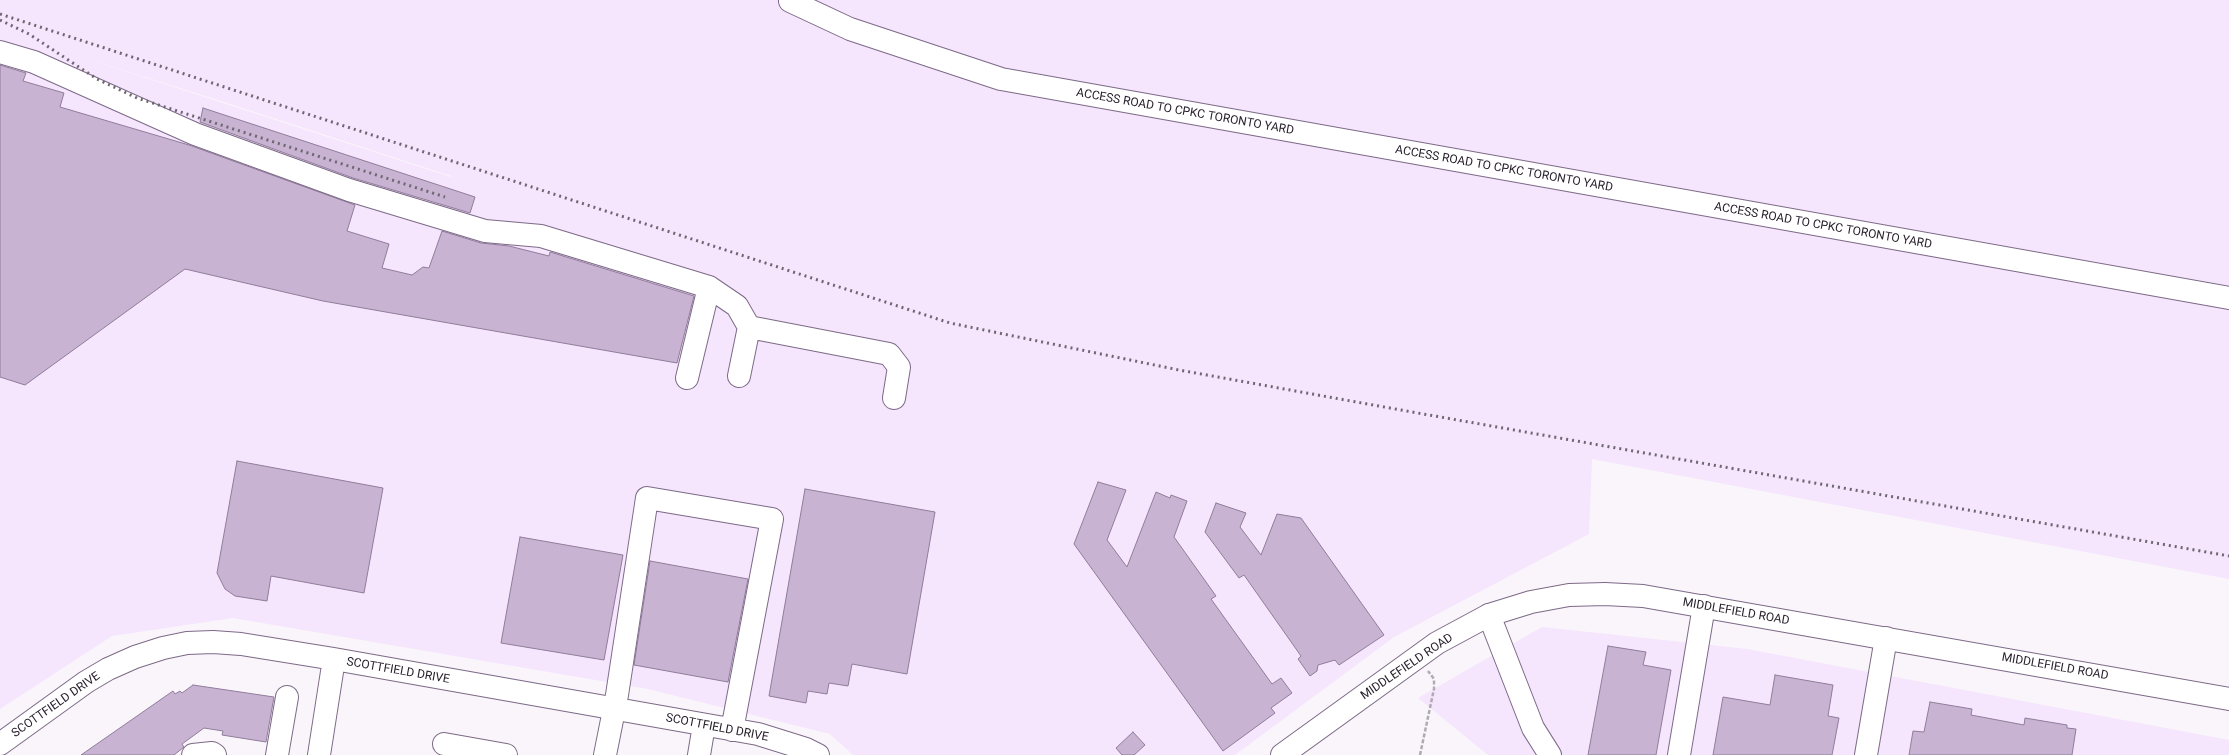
<!DOCTYPE html>
<html>
<head>
<meta charset="utf-8">
<style>
  body { margin:0 }
  canvas { display:block; background:#f9f5fb }
</style>
</head>
<body>
<canvas width="2229" height="755"></canvas>
<script>
const g = document.querySelector('canvas').getContext('2d');
g.lineJoin = 'round';
function fillPath(path, color) { g.fillStyle = color; g.fill(path, 'evenodd'); }
const poly = rows => new Path2D(rows.map(r => 'M' + r).join(''));
function stroke(path, color, width, dash) { g.strokeStyle = color; g.lineWidth = width; g.lineCap = dash ? 'butt' : 'round'; g.setLineDash(dash || []); g.stroke(path); }
function drawText(font, color, halo, rows, align = 'center') {
  g.font = font + ' Roboto,sans-serif'; g.lineWidth = 3.5; g.setLineDash([]); g.textBaseline = 'middle'; g.strokeStyle = halo; g.fillStyle = color; for (const [text, x, y, turn = 0] of rows) {
    g.save(); g.translate(x, y); g.rotate((+turn || 0) * Math.PI / 180); g.textAlign = isNaN(turn) ? turn : align; if (halo) g.strokeText(text, 0, 0); g.fillText(text, 0, 0); g.restore();
  }
}
fillPath(poly([
  [0,0,2229,0,2229,579,1592,459,1589,534,1394,637,1235,755,853,755,830,734,648,689,233,618,112,636,0,709],
  [60,50,227,103,451,176,451,177],
  [1542,627,1747,649,2229,740,2229,755,1488,755,1418,698]
]), '#f5e5fd');
const building = poly([
  [0,65,26,73,23,81,64,93,60,107,189,145,355,205,347,231,389,244,382,268,412,275,423,267,429,268,442,231,481,243,509,246,549,256,550,252,694,296,677,363,323,301,185,269,25,385,0,377,0,65],
  [203,108,475,197,470,213,353,178,200,122,203,108],
  [237,461,383,488,364,593,271,576,267,601,235,596,225,589,217,573,237,461],
  [1098,482,1126,490,1107,540,1127,567,1156,492,1170,498,1171,495,1187,501,1174,537,1216,596,1211,599,1272,684,1281,678,1292,693,1271,708,1275,713,1223,751,1074,544,1098,482],
  [805,489,935,512,907,674,852,664,848,686,829,683,827,694,808,691,806,703,769,696,805,489],
  [1216,503,1246,513,1240,527,1261,555,1277,514,1301,518,1384,635,1339,665,1335,660,1318,665,1317,671,1310,676,1298,659,1301,656,1244,575,1239,578,1205,532,1216,503],
  [520,537,623,555,604,660,501,643,520,537],
  [650,561,748,579,728,682,634,665,650,561],
  [1608,646,1646,652,1643,665,1671,670,1656,755,1588,755,1608,646],
  [1775,675,1833,685,1828,716,1839,718,1832,755,1713,755,1723,697,1770,705,1775,675],
  [193,685,274,697,266,742,222,735,223,731,204,728,182,744,184,747,174,755,81,755,173,691,175,694,180,691,182,693,193,685],
  [1930,702,1972,709,1971,715,2024,725,2025,718,2067,725,2067,728,2076,729,2072,755,1909,755,1913,731,1924,732,1930,702],
  [1133,732,1145,745,1134,755,1122,755,1116,748,1133,732]
]);
fillPath(building, '#c8b3d3');
stroke(building, '#917d9b', 1);
const minor = poly([
  [790,1,850,29,1001,79,2229,298],
  [0,52,34,62,195,134,349,190,485,231,541,236,709,287,737,306,749,327,739,376],
  [749,327,889,354,899,367,894,398],
  [687,378,709,287],
  [1489,615,1533,728,1550,755],
  [0,744,86,682,108,669,135,657,163,648,187,643,213,642,241,644,334,659,758,734,806,749,818,755],
  [444,744,506,755],
  [193,755,212,753,215,755],
  [277,755,287,697],
  [319,755,334,659],
  [605,755,617,695,647,498,772,519,732,730],
  [699,755,704,725],
  [1679,755,1704,606],
  [1866,755,1886,638]
]);
const major = poly([
  [1282,755,1437,643,1489,615,1531,602,1569,595,1605,594,1643,596,2229,699]
]);
stroke(minor, '#7d6a87', 24);
stroke(major, '#7d6a87', 24);
stroke(poly([
  [1420,755,1434,689,1434,679,1428,671]
]), '#b0abb3', 2.5, [4, 2]);
stroke(minor, '#fff', 22);
stroke(major, '#fff', 22);
stroke(poly([
  [0,14,950,323,1179,370,1412,412,2229,556],
  [0,20,29,34,97,79,137,98,445,197]
]), '#6e6771', 3, [2, 4]);
drawText('12px', '#29212d', '#fff', [
  ["ACCESS ROAD TO CPKC TORONTO YARD",1185,112,10],
  ["ACCESS ROAD TO CPKC TORONTO YARD",1504,169,10],
  ["ACCESS ROAD TO CPKC TORONTO YARD",1823,226,10],
  ["MIDDLEFIELD ROAD",1736,612,10],
  ["MIDDLEFIELD ROAD",1407,667,-34],
  ["MIDDLEFIELD ROAD",2055,667,10],
  ["SCOTTFIELD DRIVE",398,671,10],
  ["SCOTTFIELD DRIVE",56,705,-35],
  ["SCOTTFIELD DRIVE",717,728,11]
]);
</script>
</body>
</html>
